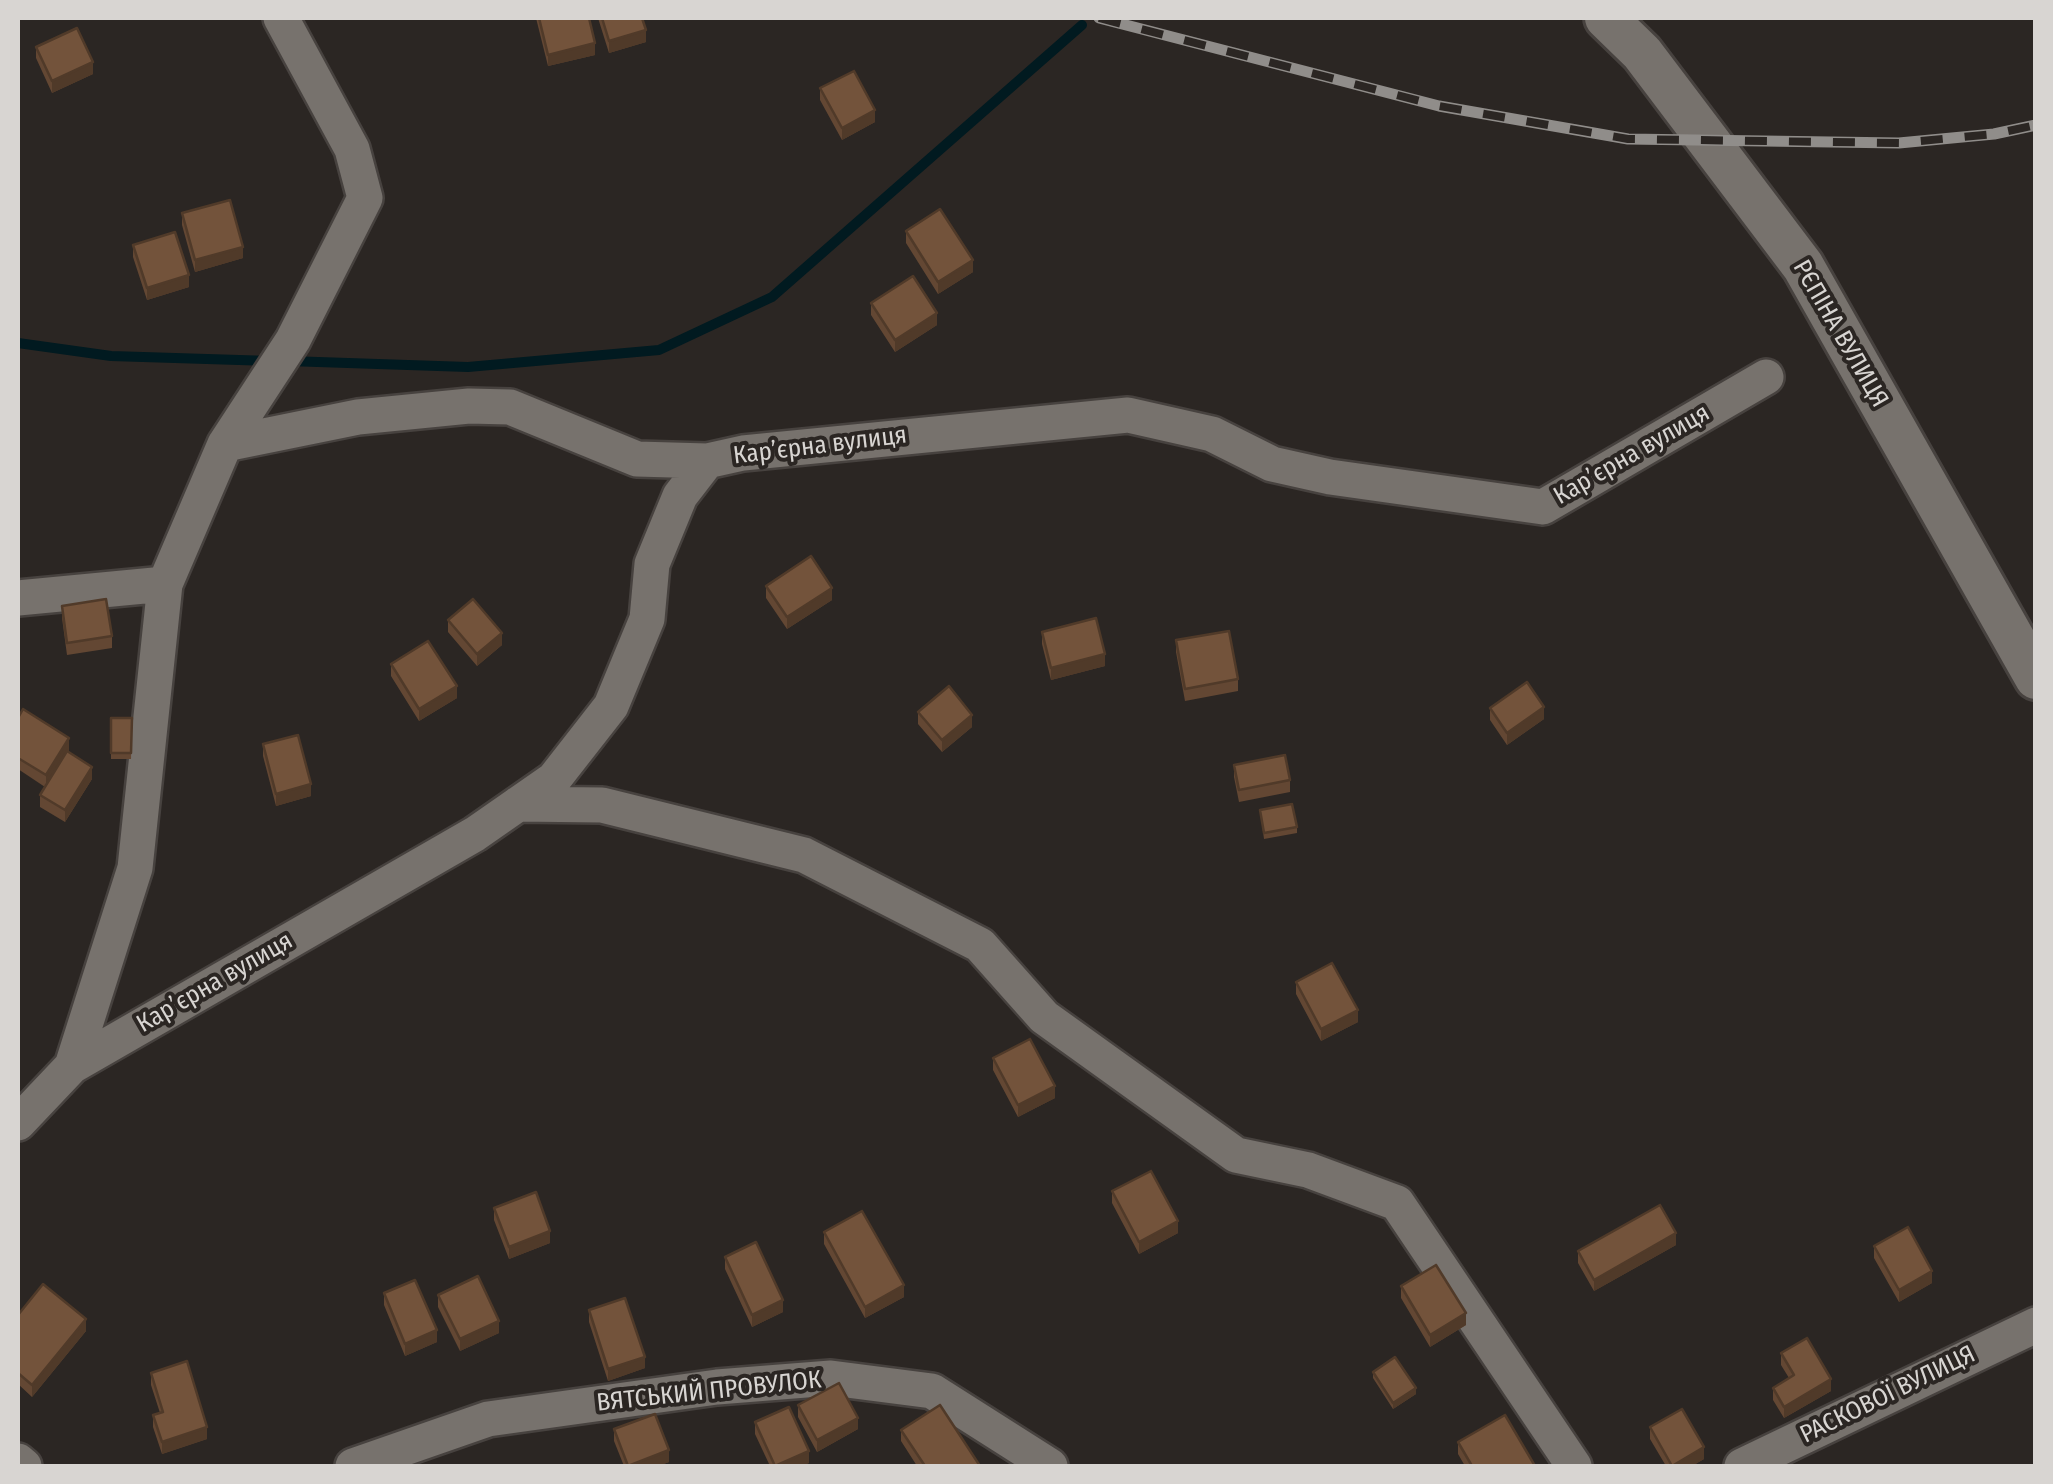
<!DOCTYPE html>
<html>
<head>
<meta charset="utf-8">
<style>
  body { margin:0 }
  #map { position:relative; width:2053px; height:1484px; overflow:hidden; background:#2b2623; font-family:"Fira Sans Condensed",sans-serif }
  canvas { display:block }
  .frame { position:absolute; inset:0; border:20px solid #d8d5d2; pointer-events:none }
</style>
</head>
<body>
<div id="map">
<canvas width="2053" height="1484"></canvas>
<div class="frame"></div>
</div>
<script>
const g = document.querySelector('canvas').getContext('2d');
g.lineJoin = 'round';
const poly = rows => new Path2D(rows.map(r => 'M' + r).join(''));
function stroke(path, color, width, dash) { g.strokeStyle = color; g.lineWidth = width; g.lineCap = dash ? 'butt' : 'round'; g.setLineDash(dash || []); g.stroke(path); }
function fillPath(path, color) { g.fillStyle = color; g.fill(path, 'evenodd'); }
function drawText(font, color, halo, rows, align = 'center') {
  g.font = font + ' "Fira Sans Condensed",sans-serif'; g.lineWidth = 8; g.setLineDash([]); g.textBaseline = 'middle'; g.strokeStyle = halo; g.fillStyle = color; for (const [text, x, y, turn = 0] of rows) {
    g.save(); g.translate(x, y); g.rotate((+turn || 0) * Math.PI / 180); g.textAlign = isNaN(turn) ? turn : align; if (halo) g.strokeText(text, 0, 0); g.fillText(text, 0, 0); g.restore();
  }
}
stroke(poly([
  [18,343,111,356,271,361],
  [288,361,468,367,659,350,772,297,1082,25]
]), '#011a20', 10);
const minor = poly([
  [225,444,358,417,469,406,510,407,637,459,707,461],
  [18,598,165,584],
  [518,804,602,805,804,855,980,945,1044,1017,1236,1155,1308,1170,1397,1203,1574,1466],
  [72,1066,135,868,165,584,225,444,293,340,365,198,352,149,281,18],
  [18,1123,72,1066,475,834,554,779,611,706,647,619,652,564,680,496,707,461,743,453,1128,415,1212,434,1272,464,1330,477,1543,507,1766,377],
  [18,1461,24,1466],
  [353,1466,488,1419,717,1387,831,1378,932,1391,1050,1466],
  [1742,1466,2036,1325]
]);
const tertiary = poly([
  [1606,18,1642,53,1803,266,2036,678]
]);
stroke(minor, '#47423f', 40);
stroke(tertiary, '#47423f', 48);
stroke(minor, '#77726d', 35);
stroke(tertiary, '#77726d', 42);
const rail = poly([
  [1099,18,1439,106,1628,139,1899,143,1994,134,2036,125]
]);
stroke(rail, '#908d8a', 11);
stroke(rail, '#2b2623', 8, [22]);
fillPath(poly([
  [536,18,589,18,595,55,548,66],
  [598,18,642,18,646,42,609,53],
  [36,47,93,74,52,93,36,58],
  [820,88,875,122,842,140,820,100],
  [182,213,243,258,195,272,182,225],
  [906,231,973,272,938,294,906,243],
  [133,245,189,287,147,300,133,257],
  [871,303,937,325,895,352,871,315],
  [766,586,832,600,787,629,766,598],
  [62,606,112,636,112,648,67,655,62,618],
  [448,620,502,645,477,666,448,632],
  [1042,632,1105,666,1051,680,1042,644],
  [1176,640,1238,679,1238,691,1185,701,1176,652],
  [391,664,457,698,419,721,391,676],
  [1490,708,1544,719,1507,745,1490,720],
  [918,712,972,727,942,752,918,724],
  [18,718,69,750,68,752,92,779,65,822,40,807,40,795,45,787,18,769],
  [111,718,132,718,131,759,111,759],
  [263,744,311,796,276,806,263,756],
  [1234,765,1290,780,1290,792,1239,802,1234,777],
  [1260,810,1297,827,1297,833,1264,839],
  [1296,982,1358,1022,1321,1041,1296,994],
  [993,1058,1055,1098,1018,1117,993,1070],
  [1112,1191,1178,1233,1139,1254,1112,1203],
  [494,1208,550,1243,509,1259,494,1220],
  [824,1232,904,1297,865,1318,824,1244],
  [1676,1245,1594,1291,1578,1263,1578,1251],
  [1874,1246,1932,1283,1899,1302,1874,1258],
  [725,1257,783,1312,752,1327,725,1269],
  [1401,1286,1466,1325,1430,1347,1401,1298],
  [384,1293,437,1342,405,1356,384,1305],
  [438,1295,499,1333,460,1351,438,1307],
  [589,1310,645,1368,608,1381,589,1322],
  [18,1315,86,1331,32,1397,18,1384],
  [1781,1353,1831,1391,1784,1418,1773,1400,1773,1388,1789,1378,1781,1365],
  [1373,1372,1416,1394,1393,1409,1373,1378],
  [151,1373,207,1439,162,1454,153,1427,153,1415,160,1413,151,1385],
  [798,1405,858,1429,817,1452,798,1417],
  [755,1422,809,1463,800,1466,770,1466,755,1434],
  [1650,1427,1704,1459,1692,1466,1666,1466,1650,1439],
  [614,1429,669,1462,658,1466,624,1466,614,1441],
  [901,1430,980,1466,917,1466,901,1441],
  [1458,1442,1535,1466,1465,1466,1458,1454]
]), '#634733');
fillPath(poly([
  [646,30,646,42,609,53,609,41],
  [595,43,595,55,548,66,548,55],
  [93,62,93,74,52,93,52,81],
  [875,110,875,122,842,140,842,128],
  [243,247,243,258,195,272,195,260],
  [973,260,973,272,938,294,938,282],
  [189,275,189,287,147,300,147,288],
  [937,313,937,325,895,352,895,340],
  [832,588,832,600,787,629,787,617],
  [502,633,502,645,477,666,477,654],
  [1105,654,1105,666,1051,680,1051,668],
  [457,686,457,698,419,721,419,709],
  [1544,707,1544,719,1507,745,1507,733],
  [972,715,972,727,942,752,942,740],
  [69,738,69,750,46,787,46,775],
  [92,767,92,779,65,822,65,810],
  [311,784,311,796,276,806,276,794],
  [1358,1010,1358,1022,1321,1041,1321,1029],
  [1055,1086,1055,1098,1018,1117,1018,1105],
  [1178,1221,1178,1233,1139,1254,1139,1242],
  [550,1231,550,1243,509,1259,509,1247],
  [1676,1233,1676,1245,1594,1291,1594,1280],
  [1932,1271,1932,1283,1899,1302,1899,1290],
  [904,1285,904,1297,865,1318,865,1307],
  [783,1300,783,1312,752,1327,752,1315],
  [1466,1313,1466,1325,1430,1347,1430,1335],
  [86,1319,86,1331,32,1397,32,1385],
  [499,1321,499,1333,460,1351,460,1339],
  [437,1330,437,1342,405,1356,405,1344],
  [645,1357,645,1368,608,1381,608,1369],
  [1831,1379,1831,1391,1784,1418,1784,1407],
  [1416,1388,1416,1394,1393,1409,1393,1403],
  [858,1418,858,1429,817,1452,817,1440],
  [207,1427,207,1439,162,1454,162,1442],
  [1704,1447,1704,1459,1692,1466,1672,1466],
  [669,1450,669,1462,658,1466,628,1466],
  [809,1451,809,1463,800,1466,775,1466]
]), '#503a29');
const building = poly([
  [539,18,589,18,595,43,548,55,539,18],
  [602,18,642,18,646,30,609,41,602,18],
  [77,28,93,62,52,81,36,47,77,28],
  [854,71,875,110,842,128,820,88,854,71],
  [230,200,243,247,195,260,182,213,230,200],
  [940,209,973,260,938,282,906,231,940,209],
  [175,232,189,275,147,288,133,245,175,232],
  [913,276,937,313,895,340,871,303,913,276],
  [811,556,832,588,787,617,766,586,811,556],
  [106,599,112,636,67,643,62,606,106,599],
  [473,599,502,633,477,654,448,620,473,599],
  [1096,618,1105,654,1051,668,1042,632,1096,618],
  [1229,631,1238,679,1185,689,1176,640,1229,631],
  [428,641,457,686,419,709,391,664,428,641],
  [1527,682,1544,707,1507,733,1490,708,1527,682],
  [949,686,972,715,942,740,918,712,949,686],
  [23,709,69,738,46,775,18,758,18,718,23,709],
  [111,718,132,718,131,753,111,753,111,718],
  [298,735,311,784,276,794,263,744,298,735],
  [67,751,92,767,65,810,40,795,67,751],
  [1285,755,1290,780,1239,790,1234,765,1285,755],
  [1292,804,1297,827,1264,833,1260,810,1292,804],
  [1332,963,1358,1010,1321,1029,1296,982,1332,963],
  [1030,1039,1055,1086,1018,1105,993,1058,1030,1039],
  [1151,1171,1178,1221,1139,1242,1112,1191,1151,1171],
  [536,1192,550,1231,509,1247,494,1208,536,1192],
  [1660,1205,1676,1233,1594,1280,1578,1251,1660,1205],
  [862,1211,904,1285,865,1307,824,1232,862,1211],
  [1908,1227,1932,1271,1899,1290,1874,1246,1908,1227],
  [756,1242,783,1300,752,1315,725,1257,756,1242],
  [1436,1265,1466,1313,1430,1335,1401,1286,1436,1265],
  [478,1276,499,1321,460,1339,438,1295,478,1276],
  [415,1280,437,1330,405,1344,384,1293,415,1280],
  [43,1284,86,1319,32,1385,18,1373,18,1315,43,1284],
  [625,1298,645,1357,608,1369,589,1310,625,1298],
  [1807,1338,1831,1379,1784,1407,1773,1388,1794,1375,1781,1353,1807,1338],
  [1395,1357,1416,1388,1393,1403,1373,1372,1395,1357],
  [187,1361,207,1427,162,1442,153,1415,163,1412,151,1373,187,1361],
  [839,1383,858,1418,817,1440,798,1405,839,1383],
  [940,1405,980,1466,925,1466,901,1430,940,1405],
  [789,1407,809,1451,775,1466,755,1422,789,1407],
  [1682,1409,1704,1447,1672,1466,1650,1427,1682,1409],
  [655,1414,669,1450,628,1466,614,1429,655,1414],
  [1505,1415,1535,1466,1472,1466,1458,1442,1505,1415]
]);
fillPath(building, '#73533b');
stroke(building, '#503a29', 2.5);
drawText('25px', '#d8d5d2', '#2b2623', [
  ["РЄПІНА ВУЛИЦЯ",1840,334,60],
  ["Карʼєрна вулиця",820,446,-7],
  ["Карʼєрна вулиця",1632,455,-30],
  ["Карʼєрна вулиця",215,983,-30],
  ["ВЯТСЬКИЙ ПРОВУЛОК",709,1392,-6],
  ["РАСКОВОЇ ВУЛИЦЯ",1888,1395,-26]
]);
</script>
</body>
</html>
